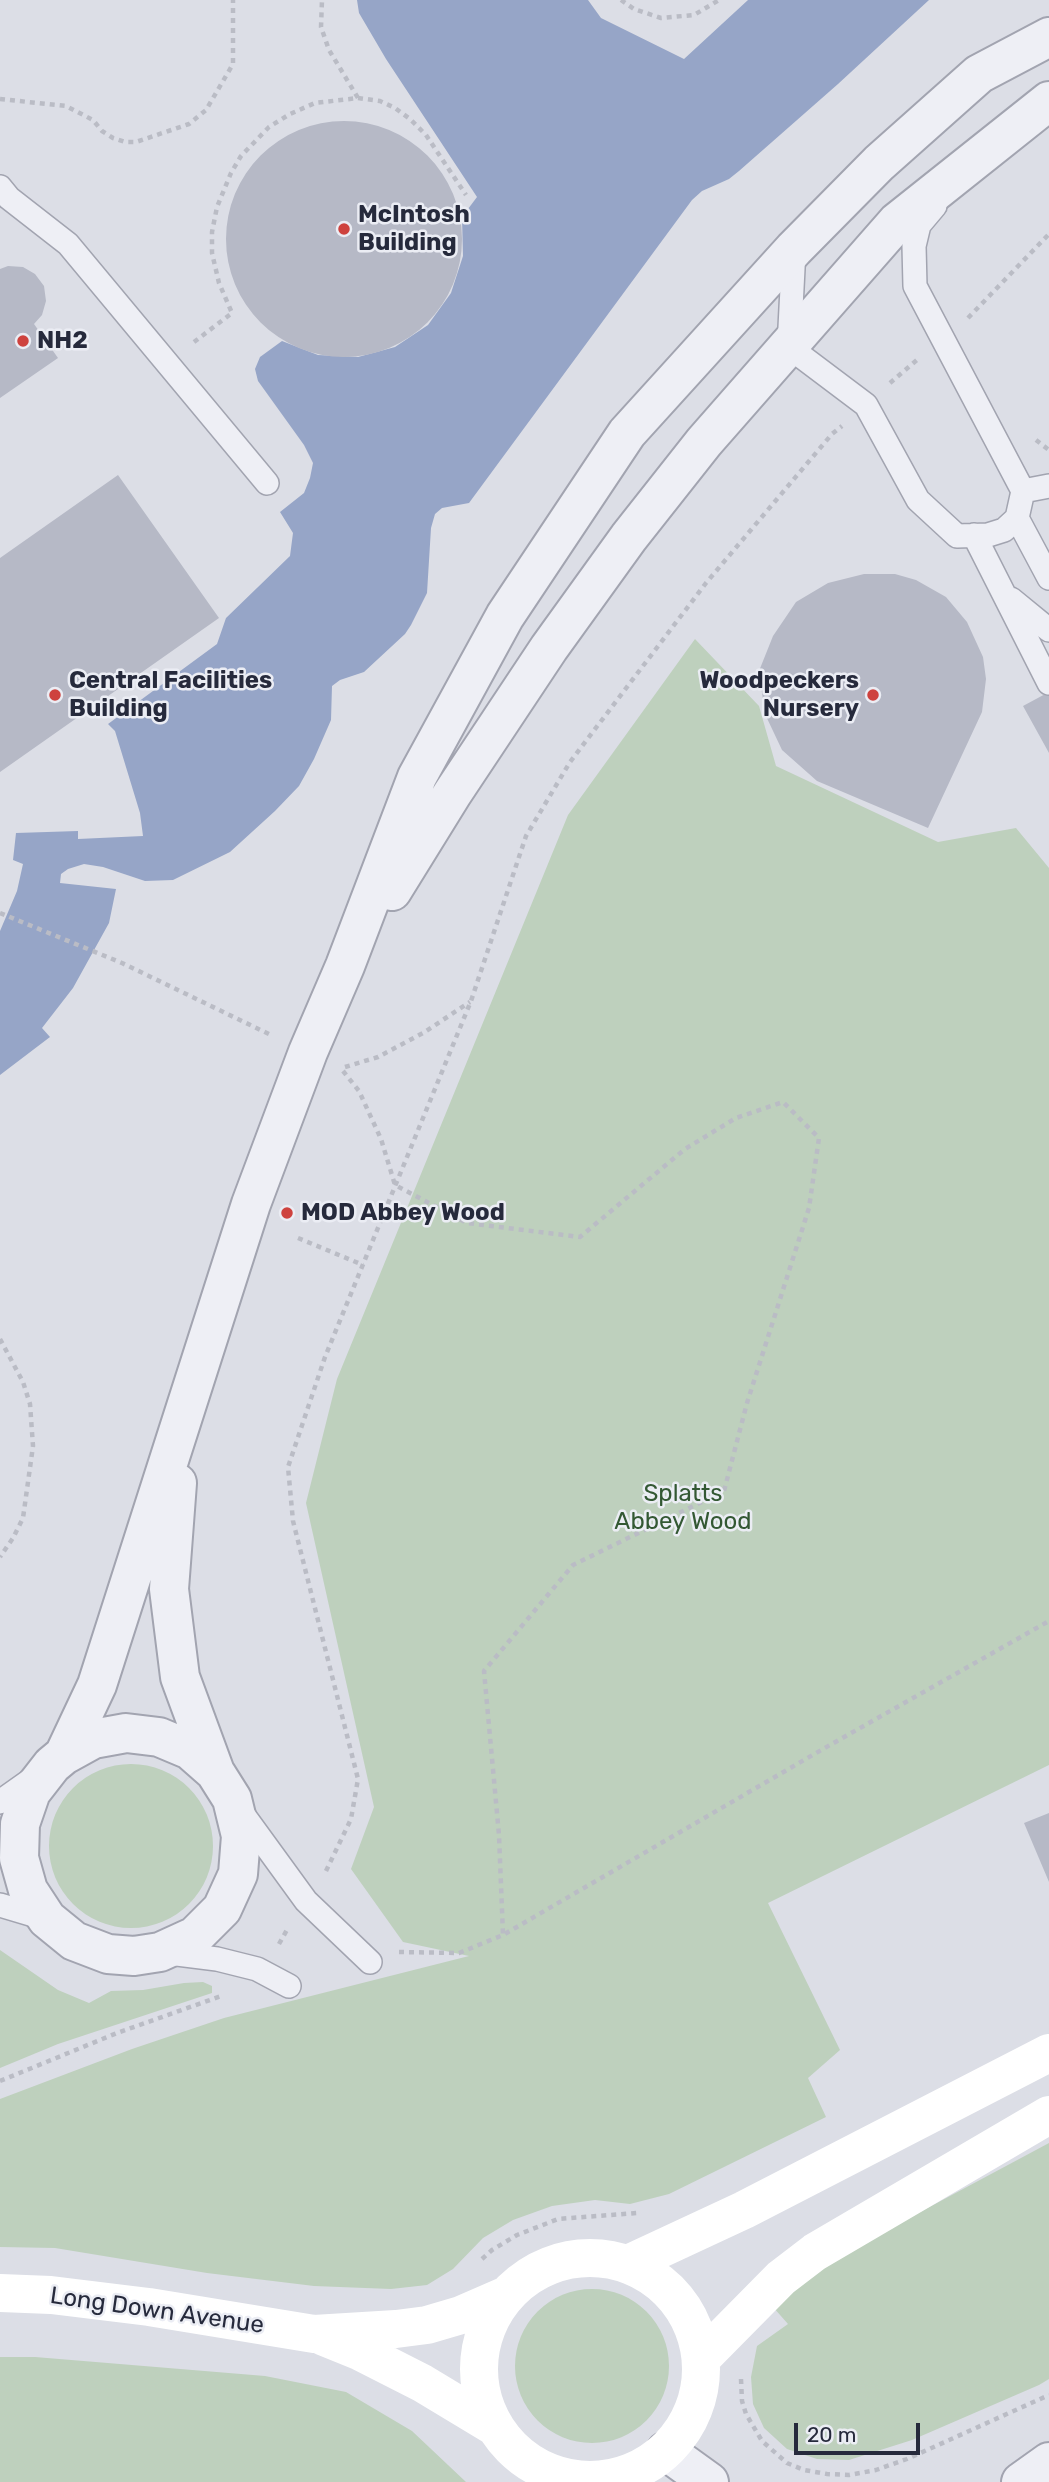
<!DOCTYPE html>
<html>
<head>
<meta charset="utf-8">
<style>
  body { margin:0 }
  #map { position:relative; width:1049px; height:2482px; overflow:hidden; background:#dcdee6; font-family:Rubik,sans-serif }
  canvas { display:block }
  .scale { position:absolute; left:794px; top:2423px; width:126px; height:32px; box-sizing:border-box; border:4px solid #262a3c; border-top:0; padding-left:9px; font-size:21px; line-height:24px; white-space:nowrap; color:#262a3c; -webkit-text-stroke:5px #ebedf4; paint-order:stroke }
</style>
</head>
<body>
<div id="map">
<canvas width="1049" height="2482"></canvas>
<div class="scale">20 m</div>
</div>
<script>
const g = document.querySelector('canvas').getContext('2d');
g.lineJoin = 'round';
function fillPath(path, color) { g.fillStyle = color; g.fill(path, 'evenodd'); }
const poly = rows => new Path2D(rows.map(r => 'M' + r).join(''));
function stroke(path, color, width, dash) { g.strokeStyle = color; g.lineWidth = width; g.lineCap = dash ? 'butt' : 'round'; g.setLineDash(dash || []); g.stroke(path); }
function drawText(font, color, halo, rows, align = 'center') {
  g.font = font + ' Rubik,sans-serif'; g.lineWidth = 5; g.setLineDash([]); g.textBaseline = 'middle'; g.strokeStyle = halo; g.fillStyle = color; for (const [text, x, y, turn = 0] of rows) {
    g.save(); g.translate(x, y); g.rotate((+turn || 0) * Math.PI / 180); g.textAlign = isNaN(turn) ? turn : align; if (halo) g.strokeText(text, 0, 0); g.fillText(text, 0, 0); g.restore();
  }
}
fillPath(poly([
  [695,639,759,706,776,766,938,842,1016,828,1049,868,1049,1765,768,1903,840,2050,808,2078,826,2117,669,2194,630,2204,595,2200,552,2206,513,2220,483,2238,453,2269,427,2285,391,2289,314,2286,207,2273,55,2248,0,2247,0,2099,132,2049,224,2018,469,1956,403,1942,351,1869,374,1807,306,1503,337,1379,568,815],
  '49 1846a82 82 0 1 1 164 0a82 82 0 1 1-164 0Z',
  [0,1950,58,1990,89,2003,111,1991,143,1990,184,1983,203,1982,212,1986,212,1993,58,2044,0,2068],
  [1049,2143,1049,2379,1039,2385,912,2440,849,2460,817,2459,787,2449,764,2428,753,2404,751,2377,757,2346,788,2324,773,2307,823,2269,879,2234],
  '515 2366a77 77 0 1 1 154 0a77 77 0 1 1-154 0Z',
  [0,2357,35,2357,265,2376,346,2392,412,2431,466,2482,0,2482]
]), '#bed0bd');
fillPath(poly([
  [357,0,588,0,601,18,684,59,748,0,929,0,838,84,739,171,729,179,702,191,692,200,469,503,442,508,435,514,431,528,427,593,411,625,405,634,364,672,340,680,332,686,331,720,314,759,299,786,275,811,230,852,173,880,145,881,103,867,84,864,68,869,61,874,60,883,116,889,109,923,73,988,42,1028,50,1037,0,1075,0,931,17,891,23,864,13,860,16,833,78,831,78,839,143,836,140,813,115,731,108,724,217,644,226,618,290,556,293,533,280,512,304,493,310,478,313,463,304,445,258,381,255,369,260,357,282,341,318,355,358,357,395,347,428,325,451,293,463,256,462,217,477,197,386,59,359,13]
]), '#96a5c7');
fillPath(poly([
  '226 239a118 118 0 1 1 236 0a118 118 0 1 1-236 0Z',
  [8,266,23,267,35,274,44,286,46,301,42,315,34,324,58,358,0,398,0,269],
  [118,475,219,618,0,772,0,558],
  [864,574,895,574,916,580,946,597,967,622,983,657,986,679,982,712,928,828,817,781,782,750,765,714,759,671,773,636,796,602,828,583],
  [1049,692,1049,753,1023,706],
  [1049,1813,1049,1882,1024,1823]
]), '#b6b9c6');
const lane = poly([
  [0,187,9,198,68,244,267,483],
  [794,249,789,347,866,405,918,500,957,536,988,535,1004,530,1017,518,1023,491,915,286,914,246,919,225,935,206],
  [1023,491,1049,486],
  [1017,518,1049,578],
  [974,535,1049,683],
  [1011,599,1049,630],
  [0,1802,35,1777],
  [242,1813,306,1901,370,1962],
  [0,1905,47,1919],
  [169,1953,217,1959,257,1969,289,1986]
]);
const street = poly([
  [392,891,452,794,549,648,629,537,704,442,897,222,1049,101],
  [177,1483,169,1589,180,1677,215,1772,232,1799,241,1836,238,1874,222,1909,195,1936,160,1952,134,1956,108,1954,74,1941,47,1919,28,1890,19,1858,20,1824,31,1792,52,1765,64,1755,93,1739,126,1733,159,1737,190,1750,215,1772],
  [64,1755,97,1685,251,1204,308,1052,345,966,417,777,505,616,627,433,794,249,879,163,979,74,1049,37],
  [666,2451,709,2482],
  [1021,2482,1049,2462]
]);
stroke(lane, '#a2a4b0', 26);
stroke(street, '#a2a4b0', 42);
stroke(poly([
  [621,0,634,9,661,18,694,15,719,0],
  [358,98,380,101,395,108,410,119,426,135,466,195],
  [0,99,66,106,93,120,102,131,113,138,125,142,136,142,189,124,206,110,233,64,233,0],
  [968,318,1049,234],
  [194,342,232,313,219,283,212,253,212,232,217,207,231,173,241,156,269,127,290,114,315,103,358,98,329,50,321,27,322,0],
  [890,383,918,359],
  [1036,440,1049,450],
  [0,913,122,963,273,1036],
  [345,1067,378,1057,423,1033,470,1002],
  [343,1071,359,1091,381,1139,395,1185,467,1223,580,1237,685,1149,736,1118,783,1102,819,1138,809,1208,747,1403,724,1491,573,1565,484,1671,499,1835,503,1935],
  [298,1238,363,1265],
  [0,1339,23,1382,30,1404,33,1446,23,1518,13,1538,0,1557],
  [326,1871,351,1819,358,1779,293,1521,288,1467,325,1357,471,1001,526,836,570,762,706,583,832,434,842,426],
  [279,1944,288,1928],
  [399,1952,459,1953,503,1935,823,1749,1049,1621],
  [0,2081,117,2033,224,1995],
  [482,2259,492,2250,517,2235,558,2219,637,2213],
  [741,2379,742,2401,746,2414,762,2441,787,2463,804,2470,827,2474,849,2475,876,2470,907,2459,1049,2395]
]), '#babcc5', 4.5, [5, 5]);
stroke(lane, '#eeeff5', 23);
stroke(street, '#eeeff5', 38);
stroke(poly([
  '479 2369a111 111 0 1 1 222 0a111 111 0 1 1-222 0Z',
  [628,2264,744,2210,1049,2053],
  [0,2293,51,2295,149,2307,314,2334,396,2329,427,2325,461,2315,507,2295],
  [324,2337,361,2352,422,2383,495,2427],
  [701,2359,781,2278,815,2252,1049,2115]
]), '#fff', 38);
for (const [x, y, r, color] of [
  [344,229,7,"#ce423e"],
  [23,341,7,"#ce423e"],
  [55,695,7,"#ce423e"],
  [873,695,7,"#ce423e"],
  [287,1213,7,"#ce423e"]
]) { const dot = new Path2D(); dot.arc(x, y, r, 0, 2 * Math.PI); g.fillStyle = color; g.fill(dot); stroke(dot, '#ebedf4', 2.5); }
drawText('bold 24px', '#262a3c', '#ebedf4', [
  ["McIntosh",358,215],
  ["Building",358,243],
  ["NH2",37,341],
  ["Central Facilities",69,681],
  ["Building",69,709],
  ["Woodpeckers",859,681,"right"],
  ["Nursery",859,709,"right"],
  ["MOD Abbey Wood",301,1213]
], 'left');
drawText('24px', '#335833', '#ebedf4', [
  ["Splatts",683,1494],
  ["Abbey Wood",683,1522]
]);
drawText('24px', '#262a3c', '#ebedf4', [
  ["Long Down Avenue",157,2311,8]
]);
</script>
</body>
</html>
